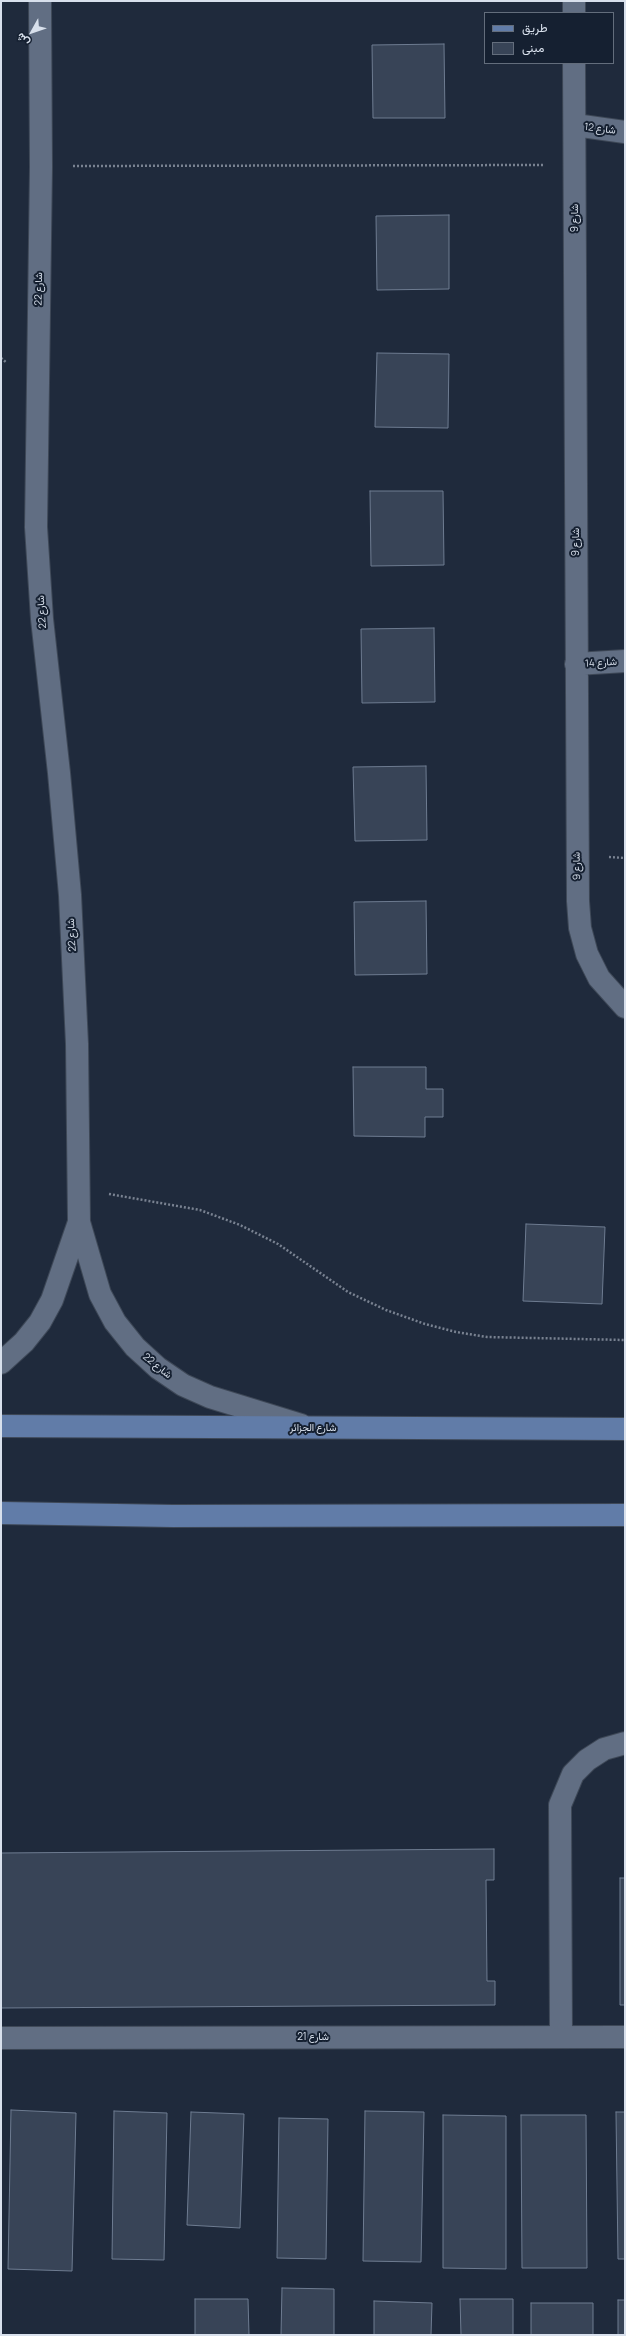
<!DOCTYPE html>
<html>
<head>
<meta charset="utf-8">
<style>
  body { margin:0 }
  #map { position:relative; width:626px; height:2336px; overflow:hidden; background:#1f2a3c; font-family:Manrope,Vazirmatn,sans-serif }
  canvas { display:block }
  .frame { position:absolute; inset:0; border:2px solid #d8e0ec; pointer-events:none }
  .legend { position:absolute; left:484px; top:12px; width:130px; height:52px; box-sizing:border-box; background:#152031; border:1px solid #636d7c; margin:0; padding:5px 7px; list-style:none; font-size:12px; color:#d8e0ec }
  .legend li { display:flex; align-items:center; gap:8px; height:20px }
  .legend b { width:20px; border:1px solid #636d7c }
  .north { position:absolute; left:12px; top:12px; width:40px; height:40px; -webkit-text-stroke:3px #152031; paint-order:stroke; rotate:230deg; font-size:11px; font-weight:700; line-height:16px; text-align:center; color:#d8e0ec }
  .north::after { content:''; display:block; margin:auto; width:14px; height:18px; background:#d8e0ec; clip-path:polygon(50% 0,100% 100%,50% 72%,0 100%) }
</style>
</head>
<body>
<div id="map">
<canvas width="626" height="2336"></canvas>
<div class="frame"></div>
<ul class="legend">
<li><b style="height:5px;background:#617ca8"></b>طريق</li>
<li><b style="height:11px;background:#384457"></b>مبنى</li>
</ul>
<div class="north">ش</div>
</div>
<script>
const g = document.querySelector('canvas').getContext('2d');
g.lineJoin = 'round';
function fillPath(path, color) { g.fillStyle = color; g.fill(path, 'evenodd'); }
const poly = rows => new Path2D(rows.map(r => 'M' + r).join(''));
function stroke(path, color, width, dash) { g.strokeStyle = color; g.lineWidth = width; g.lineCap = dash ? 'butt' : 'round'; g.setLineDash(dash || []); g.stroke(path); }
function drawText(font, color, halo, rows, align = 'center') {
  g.font = font + ' Manrope,Vazirmatn,sans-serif'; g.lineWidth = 4; g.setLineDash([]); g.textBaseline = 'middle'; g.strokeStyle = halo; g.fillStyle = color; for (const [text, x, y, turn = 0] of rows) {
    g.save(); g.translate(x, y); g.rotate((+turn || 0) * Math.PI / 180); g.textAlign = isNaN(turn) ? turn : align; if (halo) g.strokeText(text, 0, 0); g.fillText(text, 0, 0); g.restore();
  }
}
const building = poly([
  [444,44,445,118,373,118,372,45,444,44],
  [449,215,449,289,377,290,376,216,449,215],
  [377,353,449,354,448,428,375,427,377,353],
  [370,491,443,491,444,565,371,566,370,491],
  [434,628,435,702,362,703,361,629,434,628],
  [426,766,427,840,355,841,353,767,426,766],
  [426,901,427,974,355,975,354,902,426,901],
  [353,1067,426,1067,426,1089,443,1089,443,1117,425,1117,425,1137,354,1136,353,1067],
  [526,1224,605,1227,602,1304,523,1301,526,1224],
  [494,1849,494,1880,486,1880,487,1981,495,1981,495,2005,1,2008,1,1853,494,1849],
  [620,1878,625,1878,625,2005,620,2005,620,1878],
  [11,2110,76,2113,72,2271,8,2269,11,2110],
  [114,2111,167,2113,164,2260,112,2259,114,2111],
  [365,2111,424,2112,421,2262,363,2261,365,2111],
  [191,2112,244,2114,240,2228,187,2225,191,2112],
  [616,2112,625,2112,625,2259,618,2259,616,2112],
  [443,2115,506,2116,506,2269,443,2268,443,2115],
  [521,2115,586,2115,587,2268,522,2268,521,2115],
  [279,2118,328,2119,326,2259,277,2258,279,2118],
  [282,2288,334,2289,334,2335,281,2335,282,2288],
  [195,2299,248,2299,249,2335,195,2335,195,2299],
  [460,2299,513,2299,513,2335,461,2335,460,2299],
  [618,2300,625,2300,625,2335,618,2335,618,2300],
  [374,2301,432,2303,431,2335,374,2335,374,2301],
  [531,2303,593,2303,593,2335,531,2335,531,2303]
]);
fillPath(building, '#384457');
stroke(building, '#6e7c91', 1);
const minor = poly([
  [40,1,41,167,36,527,42,619,59,773,70,895,77,1044,79,1222,100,1294,115,1322,135,1347,158,1368,183,1385,210,1397,301,1425],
  [574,1,574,13],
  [574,63,578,901,580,928,587,954,599,978,625,1007],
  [575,125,625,132],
  [576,664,625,661],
  [1,1363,24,1342,40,1322,52,1300,79,1222],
  [561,2037,560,1805,573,1774,587,1760,604,1749,625,1743],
  [1,2038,625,2037]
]);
const major = poly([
  [1,1426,625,1429],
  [1,1513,173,1516,625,1515]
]);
stroke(minor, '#3e4857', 24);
stroke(major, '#3e4857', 24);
stroke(poly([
  [73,166,544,165],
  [1,358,7,363],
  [609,857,625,858],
  [109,1194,200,1210,240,1225,278,1244,348,1292,386,1310,425,1324,456,1332,487,1337,625,1340]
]), '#798291', 2.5, [2, 2]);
stroke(minor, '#616e83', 22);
stroke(major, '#617ca8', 22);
drawText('10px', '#d8e0ec', '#152031', [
  ["شارع 12",600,129,7],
  ["شارع 9",575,218,-90],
  ["شارع 22",39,289,-89],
  ["شارع 9",576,542,-90],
  ["شارع 22",42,612,-94],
  ["شارع 14",601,663,-3],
  ["شارع 9",577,866,-91],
  ["شارع 22",72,935,-93],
  ["شارع 22",157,1366,39],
  ["شارع الجزائر",313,1428],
  ["شارع 21",313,2037]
]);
</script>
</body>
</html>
